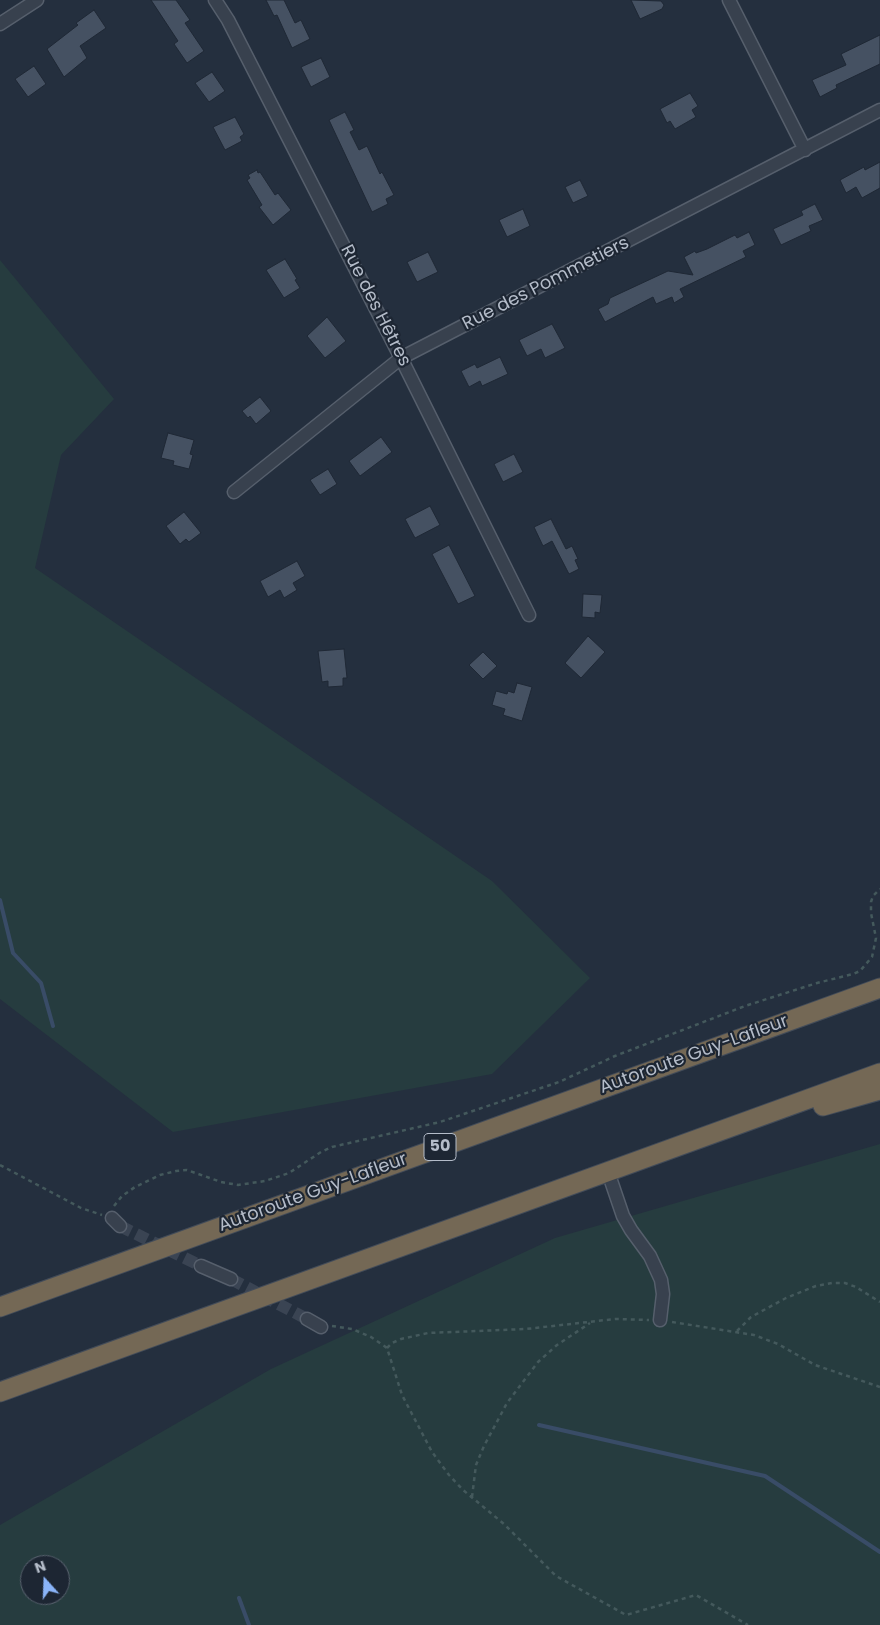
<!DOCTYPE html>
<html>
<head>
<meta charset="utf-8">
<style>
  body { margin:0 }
  #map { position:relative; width:880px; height:1625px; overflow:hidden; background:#242f3e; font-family:Poppins,sans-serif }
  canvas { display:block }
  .north { position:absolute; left:20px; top:1555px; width:50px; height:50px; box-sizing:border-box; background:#1d2633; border:1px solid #59626f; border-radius:50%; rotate:340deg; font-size:14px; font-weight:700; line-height:20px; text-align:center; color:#b4bcc9 }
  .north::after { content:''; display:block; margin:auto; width:18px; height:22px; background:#8ab4f8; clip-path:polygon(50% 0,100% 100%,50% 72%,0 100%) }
</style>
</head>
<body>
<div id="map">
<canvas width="880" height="1625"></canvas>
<div class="north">N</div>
</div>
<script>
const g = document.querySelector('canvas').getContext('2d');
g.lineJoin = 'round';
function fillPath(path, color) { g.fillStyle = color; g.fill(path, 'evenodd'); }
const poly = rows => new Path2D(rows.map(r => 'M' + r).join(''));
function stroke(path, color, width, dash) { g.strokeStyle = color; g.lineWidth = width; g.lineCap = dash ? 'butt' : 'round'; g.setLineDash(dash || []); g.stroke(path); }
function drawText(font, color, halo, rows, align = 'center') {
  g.font = font + ' Poppins,sans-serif'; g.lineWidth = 4.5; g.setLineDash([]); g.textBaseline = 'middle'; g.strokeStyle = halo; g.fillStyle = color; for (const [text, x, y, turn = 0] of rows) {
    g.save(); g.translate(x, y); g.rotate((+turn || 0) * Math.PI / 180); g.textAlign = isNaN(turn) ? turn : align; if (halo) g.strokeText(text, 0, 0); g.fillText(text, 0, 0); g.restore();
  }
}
fillPath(poly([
  [0,260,114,399,61,455,35,568,492,881,590,978,492,1074,173,1132,0,999],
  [880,1144,880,1625,0,1625,0,1525,271,1369,555,1238],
  [30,1565,60,1565,60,1595,30,1595]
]), '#263c3f');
stroke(poly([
  [0,900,13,953,41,983,53,1026],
  [539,1425,765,1476,880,1552],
  [239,1598,249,1625]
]), '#394c67', 4);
const building = poly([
  [151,0,176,0,190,20,185,23,204,51,187,63,174,44,178,41,151,0],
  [266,0,284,0,295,23,301,20,310,39,292,48,277,15,274,16,266,0],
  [631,0,661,1,664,5,662,9,640,19,631,0],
  [94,10,106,28,80,46,87,58,64,77,47,49,78,25,76,23,94,10],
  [880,35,880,64,836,85,837,88,820,97,812,80,846,65,841,54,880,35],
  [321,58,330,77,311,87,301,67,321,58],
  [34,66,46,84,28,97,15,79,34,66],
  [212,72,225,91,209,102,195,83,212,72],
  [690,93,698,106,692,110,696,117,675,129,670,121,667,123,660,109,690,93],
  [345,112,354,130,350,132,359,150,367,146,380,174,382,172,394,195,386,199,388,204,372,212,329,120,345,112],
  [235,117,244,134,240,137,242,141,225,150,213,127,235,117],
  [880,162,880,188,862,198,856,187,846,193,840,180,864,167,865,170,880,162],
  [257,170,258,173,260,172,275,195,278,193,291,210,273,225,259,207,262,205,247,180,250,178,248,175,257,170],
  [580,180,588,196,573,203,565,187,580,180],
  [815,204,823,220,809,226,811,231,781,245,773,229,803,215,801,211,815,204],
  [523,209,530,226,507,237,499,220,523,209],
  [749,232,755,245,743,251,746,257,680,289,684,297,674,303,672,297,656,304,653,297,605,322,598,309,608,304,610,298,668,271,693,275,684,257,695,251,696,253,707,249,735,235,737,238,749,232],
  [428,252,438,272,417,282,407,262,428,252],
  [285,259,297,279,295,280,300,288,284,298,266,270,285,259],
  [327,317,346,341,325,358,307,336,327,317],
  [552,324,565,348,545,358,541,349,527,356,519,340,552,324],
  [500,357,508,374,482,386,480,381,469,387,461,371,475,364,477,368,500,357],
  [260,397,271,411,256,424,250,416,248,418,242,411,260,397],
  [168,433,194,440,190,454,193,455,189,469,173,465,174,461,161,458,168,433],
  [381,437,392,452,360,476,349,461,381,437],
  [514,454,523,472,503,482,494,464,514,454],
  [328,469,337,484,320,495,310,480,328,469],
  [430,506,440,525,415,538,405,519,430,506],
  [184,512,201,533,189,542,186,539,180,544,166,526,184,512],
  [551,519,566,549,572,546,578,559,575,560,579,569,569,574,552,541,543,546,534,527,551,519],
  [449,545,475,596,458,604,432,554,449,545],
  [297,561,305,576,293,583,297,590,284,598,280,590,268,597,260,581,297,561],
  [583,594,602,595,600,613,595,612,595,618,582,617,583,594],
  [588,636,605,652,581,678,565,663,588,636],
  [344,649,347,678,343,678,343,686,328,687,328,681,322,682,318,651,344,649],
  [483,652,497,666,483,679,469,665,483,652],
  [517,683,532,687,522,721,503,715,505,709,492,705,496,691,507,694,508,691,514,693,517,683]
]);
fillPath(building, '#455162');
stroke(building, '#1f2835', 1);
stroke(poly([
  [120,1226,201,1266],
  [231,1279,307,1319]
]), '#3a4453', 12, [12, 6]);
const minor = poly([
  [215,0,228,20,401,358,529,615],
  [729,0,805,150],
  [0,24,37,0],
  [234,492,401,358,880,110],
  [608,1172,623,1216,631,1230,650,1256,661,1280,663,1294,660,1320],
  [112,1218,120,1226],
  [201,1266,231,1279],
  [307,1319,321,1327]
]);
const highway = poly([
  [823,1106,880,1090],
  [0,1307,880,988],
  [0,1392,880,1073]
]);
stroke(minor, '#565f6c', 15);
stroke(highway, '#434c59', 21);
stroke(poly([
  [0,1165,81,1208,102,1215],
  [114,1206,122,1196,135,1187,160,1175,176,1171,187,1170,221,1182,238,1185,265,1181,289,1173,321,1152,332,1147,440,1122,559,1082,615,1056,745,1006,817,983,853,974,860,971,872,957,876,938,871,913,871,902,873,896,880,889],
  [672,1322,754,1335,778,1344,815,1365,880,1387],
  [332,1326,352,1329,371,1337,387,1348,402,1395,432,1452,449,1475,463,1490,504,1524,556,1576,626,1615,696,1595,748,1625],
  [737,1331,751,1317,786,1298,816,1286,832,1283,845,1283,856,1287,880,1302],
  [387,1348,392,1343,401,1339,428,1333,526,1329,615,1319,649,1320],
  [472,1497,476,1465,484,1446,507,1403,538,1362,557,1345,590,1323]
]), '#44595c', 2.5, [4, 4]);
stroke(minor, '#38414e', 12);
stroke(highway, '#746855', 19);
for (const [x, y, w] of [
  [440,1147,32]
]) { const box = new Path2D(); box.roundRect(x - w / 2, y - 13.5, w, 27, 4); g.fillStyle = '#1d2633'; g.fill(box); stroke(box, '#b4bcc9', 1); }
drawText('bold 16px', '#b4bcc9', null, [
  ["50",440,1147]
]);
drawText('18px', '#b4bcc9', '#1d2633', [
  ["Rue des Pommetiers",546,284,-27],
  ["Rue des Hêtres",375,306,63],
  ["Autoroute Guy-Lafleur",694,1055,-20],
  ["Autoroute Guy-Lafleur",313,1193,-20]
]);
</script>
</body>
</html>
